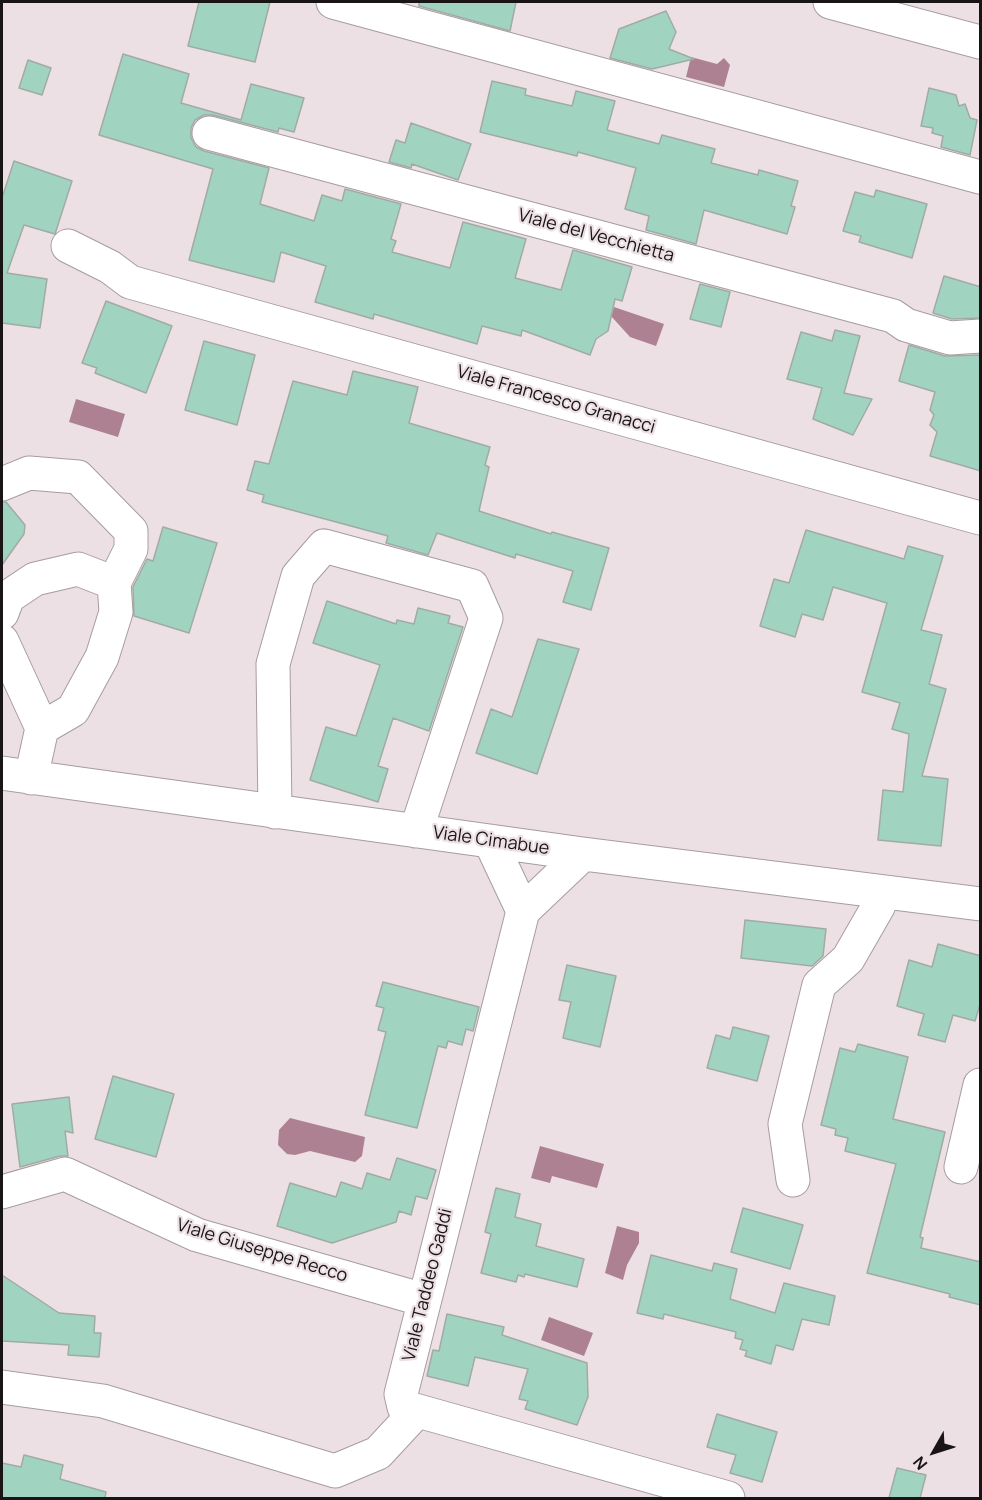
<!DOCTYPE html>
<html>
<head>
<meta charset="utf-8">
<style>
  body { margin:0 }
  #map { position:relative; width:982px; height:1500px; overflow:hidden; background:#ece0e5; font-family:Manrope,sans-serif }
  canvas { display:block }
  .frame { position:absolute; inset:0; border:3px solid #191517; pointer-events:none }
  .north { position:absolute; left:904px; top:1422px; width:60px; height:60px; -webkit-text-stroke:4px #ece0e5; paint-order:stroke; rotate:231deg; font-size:16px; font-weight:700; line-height:24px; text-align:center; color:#191517 }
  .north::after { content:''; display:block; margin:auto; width:21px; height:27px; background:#191517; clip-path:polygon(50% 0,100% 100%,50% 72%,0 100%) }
</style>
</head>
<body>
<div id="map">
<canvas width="982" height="1500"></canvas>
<div class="frame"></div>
<div class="north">N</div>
</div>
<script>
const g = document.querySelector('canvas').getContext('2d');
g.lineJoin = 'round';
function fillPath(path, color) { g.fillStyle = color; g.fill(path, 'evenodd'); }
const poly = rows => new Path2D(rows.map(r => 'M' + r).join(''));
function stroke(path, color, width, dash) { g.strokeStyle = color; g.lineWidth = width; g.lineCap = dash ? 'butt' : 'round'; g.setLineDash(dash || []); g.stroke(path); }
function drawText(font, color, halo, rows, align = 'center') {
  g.font = font + ' Manrope,sans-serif'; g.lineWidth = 4.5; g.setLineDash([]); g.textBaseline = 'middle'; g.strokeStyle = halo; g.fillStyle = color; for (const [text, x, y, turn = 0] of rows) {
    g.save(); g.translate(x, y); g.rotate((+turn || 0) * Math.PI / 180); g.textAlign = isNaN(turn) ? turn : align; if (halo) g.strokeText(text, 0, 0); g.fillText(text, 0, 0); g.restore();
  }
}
fillPath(poly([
  [691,57,717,64,724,58,730,65,724,87,686,77],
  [614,307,664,324,656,346,630,337,611,316],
  [76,399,125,414,118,437,69,422],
  [290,1118,365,1137,362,1156,355,1162,310,1151,295,1155,287,1154,278,1145,279,1130],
  [540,1146,604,1164,597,1188,552,1176,550,1183,531,1178],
  [617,1226,639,1232,639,1243,627,1265,623,1280,605,1273],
  [549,1317,593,1333,584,1356,541,1340]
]), '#ae8192');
const building = poly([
  [199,2,270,2,255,62,188,46,199,2],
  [419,2,516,2,510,31,419,6,419,2],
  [666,11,676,32,669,49,694,59,652,69,610,58,619,29,666,11],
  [123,54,189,74,181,103,241,120,251,84,304,98,294,132,279,128,278,132,213,115,204,115,195,120,191,128,191,138,196,147,204,151,269,168,260,204,314,221,322,195,342,201,345,189,401,204,391,239,396,241,392,252,450,268,463,222,526,239,515,278,561,290,573,250,632,267,622,301,615,299,608,331,596,339,590,355,522,330,521,336,482,326,477,344,374,314,373,319,315,302,326,266,281,252,274,282,189,260,213,169,99,135,123,54],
  [28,60,51,68,42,95,19,88,28,60],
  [492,81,526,89,525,95,572,106,576,91,615,101,607,130,659,144,662,135,715,149,711,163,758,175,759,170,798,181,791,206,795,207,787,234,704,210,696,244,646,230,649,216,625,209,636,168,578,152,577,156,480,132,492,81],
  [929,88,956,95,959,106,965,104,970,118,977,120,970,155,941,147,943,136,932,133,933,128,921,126,929,88],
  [411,123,471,144,458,180,412,164,411,168,389,162,396,140,405,143,411,123],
  [14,161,72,181,55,234,24,225,7,273,47,279,40,328,2,323,2,198,14,161],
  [876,190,927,204,912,258,859,242,861,236,843,231,855,192,874,197,876,190],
  [944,276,981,287,981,318,952,319,933,313,944,276],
  [700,284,730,292,721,327,690,319,700,284],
  [106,301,172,326,146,393,95,373,97,368,82,363,106,301],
  [835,330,860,336,844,393,872,399,853,435,813,419,822,388,787,379,801,332,832,341,835,330],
  [204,341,255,355,237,425,185,410,204,341],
  [909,345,945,356,981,355,981,471,930,456,937,432,930,425,934,415,930,410,935,392,899,381,909,345],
  [353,371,418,387,409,423,490,447,485,465,489,467,479,511,551,534,552,532,609,548,591,610,563,602,573,571,516,554,515,558,437,533,428,555,386,543,388,536,262,502,264,495,247,490,255,461,269,464,293,381,347,395,353,371],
  [2,502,6,502,25,525,24,534,2,565,2,502],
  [163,527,217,543,189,633,134,616,133,587,147,559,153,561,163,527],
  [806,530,904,559,908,546,943,556,921,630,942,635,929,684,946,689,922,776,948,779,941,846,878,840,883,790,903,792,909,734,892,729,900,703,862,692,887,603,833,587,823,620,802,614,795,637,760,626,774,579,789,583,806,530],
  [327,601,396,624,397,620,414,624,418,608,450,616,448,623,463,627,429,731,393,718,378,766,388,769,378,802,310,780,326,727,356,736,380,665,313,643,327,601],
  [538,639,579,649,537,774,476,753,491,709,512,717,538,639],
  [745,920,826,929,823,956,812,966,741,958,745,920],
  [938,944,981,956,981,1001,975,1021,953,1015,945,1042,918,1035,924,1014,897,1006,909,960,932,967,938,944],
  [567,965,616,976,600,1047,563,1038,571,1002,559,1000,567,965],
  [383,982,479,1007,473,1031,466,1029,462,1045,448,1041,446,1048,438,1046,417,1128,365,1115,386,1032,378,1030,384,1008,376,1006,383,982],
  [733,1027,769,1036,757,1081,707,1068,716,1035,730,1039,733,1027],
  [858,1044,908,1057,893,1119,945,1132,920,1237,923,1238,921,1248,981,1262,981,1305,949,1297,950,1294,867,1273,896,1164,845,1151,848,1138,835,1135,836,1129,821,1125,840,1048,855,1052,858,1044],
  [113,1076,174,1094,156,1157,95,1139,113,1076],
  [69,1097,73,1133,65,1131,68,1156,60,1156,20,1167,12,1104,69,1097],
  [397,1158,436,1170,427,1199,416,1196,411,1215,399,1211,396,1222,332,1243,277,1226,290,1183,336,1197,341,1182,362,1189,367,1173,390,1180,397,1158],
  [496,1188,520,1194,515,1217,541,1224,536,1246,584,1259,577,1287,525,1274,524,1277,518,1275,516,1282,481,1273,491,1234,485,1232,496,1188],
  [743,1208,803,1225,790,1269,731,1252,743,1208],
  [651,1255,712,1271,714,1263,737,1269,730,1299,775,1313,784,1283,835,1296,829,1325,802,1319,793,1350,776,1345,771,1364,745,1356,747,1351,740,1349,743,1340,735,1338,736,1332,664,1314,663,1319,637,1313,651,1255],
  [2,1275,59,1313,95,1316,94,1333,101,1333,99,1357,68,1355,69,1345,2,1341,2,1275],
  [447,1314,504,1327,502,1335,587,1363,588,1397,577,1425,525,1409,528,1401,519,1399,528,1369,475,1357,468,1386,427,1376,433,1350,439,1351,447,1314],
  [717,1414,777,1432,762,1482,730,1473,736,1455,707,1447,717,1414],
  [24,1455,63,1465,60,1479,106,1492,105,1498,2,1498,2,1463,21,1467,24,1455],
  [897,1468,926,1475,920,1498,889,1498,897,1468]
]);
fillPath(building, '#a1d4c0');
stroke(building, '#a0aba6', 1.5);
const minor = poly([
  [333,2,980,177],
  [830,2,980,42],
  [209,133,893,316,906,325,950,338,980,336],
  [68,246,110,267,130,282,980,518],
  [2,484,29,473,78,477,131,531,131,549,114,583,116,612,102,657,73,710,42,728,31,778],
  [2,613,8,597,35,579,78,569,114,583],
  [2,641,42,728],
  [2,773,583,854,980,904],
  [275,812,273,664,298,576,324,546,472,586,486,618,416,831],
  [490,841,523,911,401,1394,404,1407,728,1498],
  [523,911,583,854],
  [961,1167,980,1085],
  [793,1180,785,1124,819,985,848,959,879,905,878,891],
  [2,1192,65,1174,197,1235,424,1300],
  [2,1387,103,1401,335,1471,378,1453,416,1412]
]);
stroke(minor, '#a79ca0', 35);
stroke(minor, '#fff', 33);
drawText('18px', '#191517', '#ece0e5', [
  ["Viale del Vecchietta",596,236,15],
  ["Viale Francesco Granacci",556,400,16],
  ["Viale Cimabue",491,841,8],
  ["Viale Giuseppe Recco",262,1251,17],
  ["Viale Taddeo Gaddi",428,1285,-76]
]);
</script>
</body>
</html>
